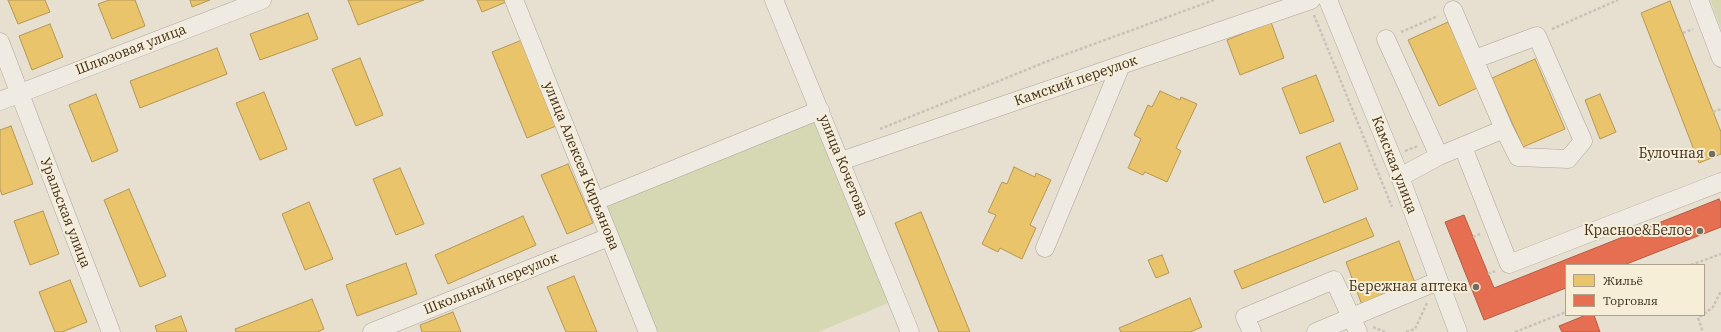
<!DOCTYPE html>
<html>
<head>
<meta charset="utf-8">
<style>
  body { margin:0 }
  #map { position:relative; width:1721px; height:332px; overflow:hidden; background:#e7e0d1; font-family:"IBM Plex Serif",serif }
  canvas { display:block }
  .legend { position:absolute; left:1565px; top:264px; width:140px; height:52px; box-sizing:border-box; background:#f7eed8; border:1px solid #ada18e; margin:0; padding:5px 7px; list-style:none; font-size:12px; color:#3d2e20 }
  .legend li { display:flex; align-items:center; gap:8px; height:20px }
  .legend b { width:20px; border:1px solid #ada18e }
</style>
</head>
<body>
<div id="map">
<canvas width="1721" height="332"></canvas>
<ul class="legend">
<li><b style="height:11px;background:#e9c46a"></b>Жильё</li>
<li><b style="height:11px;background:#e76f51"></b>Торговля</li>
</ul>
</div>
<script>
const g = document.querySelector('canvas').getContext('2d');
g.lineJoin = 'round';
function fillPath(path, color) { g.fillStyle = color; g.fill(path, 'evenodd'); }
const poly = rows => new Path2D(rows.map(r => 'M' + r).join(''));
function stroke(path, color, width, dash) { g.strokeStyle = color; g.lineWidth = width; g.lineCap = dash ? 'butt' : 'round'; g.setLineDash(dash || []); g.stroke(path); }
function drawText(font, color, halo, rows, align = 'center') {
  g.font = font + ' "IBM Plex Serif",serif'; g.lineWidth = 4; g.setLineDash([]); g.textBaseline = 'middle'; g.strokeStyle = halo; g.fillStyle = color; for (const [text, x, y, turn = 0] of rows) {
    g.save(); g.translate(x, y); g.rotate((+turn || 0) * Math.PI / 180); g.textAlign = isNaN(turn) ? turn : align; if (halo) g.strokeText(text, 0, 0); g.fillText(text, 0, 0); g.restore();
  }
}
fillPath(poly([
  [1710,0,1721,0,1721,29],
  [818,114,893,301,818,332,655,332,602,202]
]), '#d6d7b3');
const homes = poly([
  [8,0,45,0,50,12,18,24,8,0],
  [109,0,135,0,145,26,112,39,98,4,109,0],
  [190,0,210,0,192,7,190,0],
  [348,0,424,0,358,25,348,0],
  [477,0,511,0,482,12,477,0],
  [1670,1,1721,132,1721,154,1699,163,1641,13,1670,1],
  [308,13,318,39,260,60,250,34,308,13],
  [1271,22,1284,58,1240,75,1227,40,1271,22],
  [1448,22,1479,87,1439,106,1408,40,1448,22],
  [50,24,63,57,32,70,19,36,50,24],
  [522,40,556,126,527,138,492,52,522,40],
  [217,48,227,74,140,108,130,81,217,48],
  [360,58,383,115,356,126,332,69,360,58],
  [1535,59,1565,129,1523,147,1492,78,1535,59],
  [1316,75,1334,121,1300,134,1282,88,1316,75],
  [1160,91,1180,100,1181,97,1197,104,1176,148,1181,151,1167,182,1145,172,1143,175,1128,168,1141,139,1134,135,1148,105,1152,107,1160,91],
  [264,92,287,149,260,160,236,103,264,92],
  [96,94,118,151,92,162,69,105,96,94],
  [1600,94,1616,132,1600,139,1585,100,1600,94],
  [11,126,33,184,2,195,0,189,0,130,11,126],
  [1340,143,1358,189,1324,203,1306,157,1340,143],
  [568,164,593,223,567,234,541,175,568,164],
  [1014,167,1035,177,1036,173,1051,180,1030,225,1036,228,1022,259,1000,248,998,252,982,244,996,215,988,212,1002,182,1007,184,1014,167],
  [400,168,424,224,396,235,373,179,400,168],
  [129,189,166,276,140,287,104,200,129,189],
  [309,202,333,259,305,270,282,214,309,202],
  [43,211,59,254,30,265,14,221,43,211],
  [921,212,970,332,939,332,895,223,921,212],
  [523,216,536,245,448,284,435,255,523,216],
  [1366,218,1374,236,1242,289,1234,271,1366,218],
  [1399,241,1415,283,1362,305,1346,262,1399,241],
  [1162,255,1169,273,1156,278,1148,260,1162,255],
  [406,263,417,294,357,316,346,285,406,263],
  [574,276,597,332,566,332,547,287,574,276],
  [70,280,87,322,62,332,55,332,39,292,70,280],
  [1190,298,1202,327,1190,332,1121,332,1119,328,1190,298],
  [312,299,324,329,317,332,236,332,235,329,312,299],
  [453,312,461,332,422,332,420,325,453,312],
  [181,316,187,332,157,332,155,326,181,316]
]);
fillPath(homes, '#e9c46a');
stroke(homes, '#b59754', 1);
const shops = poly([
  [1719,199,1721,203,1721,227,1624,265,1566,265,1566,288,1484,320,1445,222,1464,215,1494,288,1719,199],
  [1586,315,1594,315,1600,332,1562,332,1559,326,1586,315]
]);
fillPath(shops, '#e76f51');
stroke(shops, '#b45c42', 1);
const minor = poly([
  [514,0,648,332],
  [774,0,910,332],
  [1328,0,1400,177,1458,332],
  [1699,0,1721,58],
  [1453,10,1504,129],
  [1386,39,1439,156],
  [0,42,111,332],
  [0,101,262,0],
  [1463,147,1509,264,1721,182],
  [841,161,1311,0],
  [1400,177,1439,156,1504,129,1518,157,1568,159,1583,141,1537,36,1475,59],
  [606,197,820,110],
  [1045,248,1121,65],
  [372,332,609,237],
  [1252,332,1245,317,1334,280,1358,332],
  [1316,332,1438,281]
]);
stroke(minor, '#ada599', 19);
stroke(poly([
  [1314,15,1392,207],
  [1552,29,1618,0],
  [1401,32,1438,16],
  [1683,33,1693,29],
  [1713,112,1721,109],
  [880,129,1053,59,1214,0],
  [1405,151,1418,146],
  [1473,237,1480,234],
  [1691,265,1721,254],
  [1488,274,1495,271],
  [1704,314,1713,307,1721,291],
  [1702,315,1698,318,1703,332],
  [1373,327,1385,332],
  [1406,332,1415,329,1427,303],
  [1515,332,1566,312]
]), '#c8c2b9', 2.5, [3, 2]);
stroke(minor, '#efebe3', 18);
for (const [x, y, r, color] of [
  [1712,154,4,"#786c5e"],
  [1700,231,4,"#786c5e"],
  [1476,287,4,"#786c5e"]
]) { const dot = new Path2D(); dot.arc(x, y, r, 0, 2 * Math.PI); g.fillStyle = color; g.fill(dot); stroke(dot, '#f7eed8', 1.5); }
drawText('14px', '#3d2e20', '#f7eed8', [
  ["Шлюзовая улица",131,50,-21],
  ["Камский переулок",1076,81,-19],
  ["Камская улица",1394,165,69],
  ["улица Алексея Кирьянова",581,166,68],
  ["улица Кочетова",843,166,68],
  ["Уральская улица",65,213,69],
  ["Школьный переулок",491,284,-22]
]);
drawText('14px', '#3d2e20', '#f7eed8', [
  ["Булочная",1704,154],
  ["Красное&Белое",1692,231],
  ["Бережная аптека",1468,287]
], 'right');
</script>
</body>
</html>
